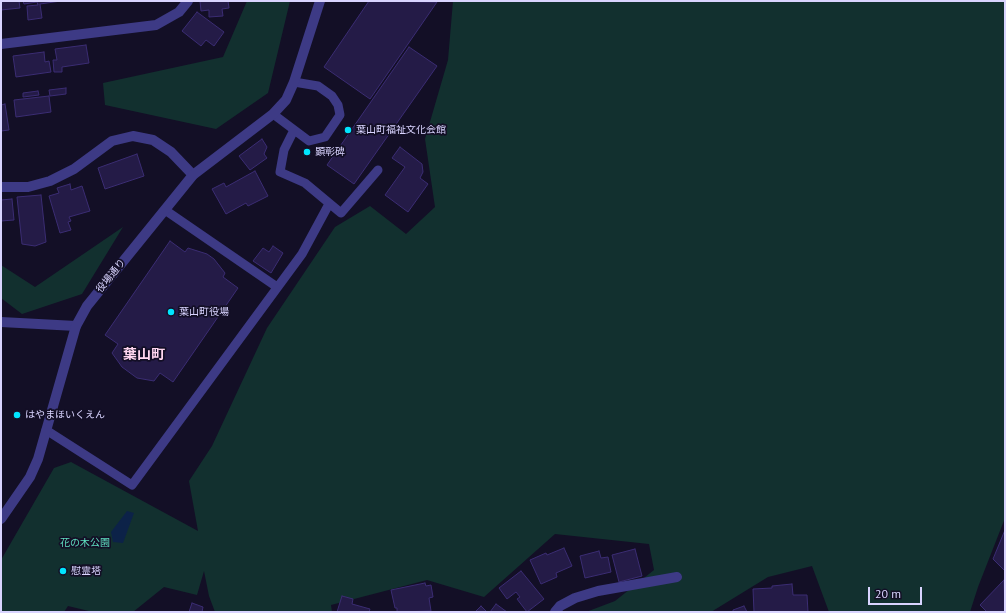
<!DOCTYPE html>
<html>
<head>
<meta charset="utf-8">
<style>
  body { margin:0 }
  #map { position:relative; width:1006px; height:613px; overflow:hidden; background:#130f26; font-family:"PT Sans",sans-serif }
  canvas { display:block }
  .frame { position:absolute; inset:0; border:2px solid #d9d4ff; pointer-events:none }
  .scale { position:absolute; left:868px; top:587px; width:54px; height:18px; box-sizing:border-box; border:2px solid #d9d4ff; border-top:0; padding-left:5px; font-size:12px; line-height:14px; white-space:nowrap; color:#d9d4ff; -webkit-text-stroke:3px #130f26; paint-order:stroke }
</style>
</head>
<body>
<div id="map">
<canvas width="1006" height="613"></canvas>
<div class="frame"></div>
<div class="scale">20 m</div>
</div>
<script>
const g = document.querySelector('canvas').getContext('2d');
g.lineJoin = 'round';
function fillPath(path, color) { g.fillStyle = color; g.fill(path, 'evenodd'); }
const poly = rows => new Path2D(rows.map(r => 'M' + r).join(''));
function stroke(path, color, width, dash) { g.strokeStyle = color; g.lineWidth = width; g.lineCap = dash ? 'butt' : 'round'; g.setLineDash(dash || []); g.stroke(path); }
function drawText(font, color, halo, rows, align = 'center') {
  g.font = font + ' "PT Sans","Noto Sans JP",sans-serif'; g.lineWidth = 3.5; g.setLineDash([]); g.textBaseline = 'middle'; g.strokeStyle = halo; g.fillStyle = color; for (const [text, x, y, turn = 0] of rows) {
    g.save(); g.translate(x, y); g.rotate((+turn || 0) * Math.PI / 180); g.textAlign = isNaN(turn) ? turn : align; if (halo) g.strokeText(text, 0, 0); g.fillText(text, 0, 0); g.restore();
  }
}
fillPath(poly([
  [247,1,290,1,268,93,216,129,105,105,103,83,223,57],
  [453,1,1005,1,1005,518,978,587,970,612,829,612,812,566,768,577,711,612,586,612,615,601,654,570,649,544,555,534,484,597,427,580,331,605,332,612,215,612,209,596,204,571,197,595,164,587,133,612,93,612,68,606,64,612,1,612,1,560,54,468,71,462,198,531,189,481,212,446,267,328,335,227,370,206,406,234,435,207,425,139,448,60],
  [123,227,82,294,22,314,1,298,1,265,35,287]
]), '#12302f');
fillPath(poly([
  [127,511,134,513,123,543,113,542,111,532]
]), '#0c2248');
const building = poly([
  [1,1,19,1,20,8,1,10,1,1],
  [23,1,61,1,40,4,42,18,28,20,27,6,38,5,37,2,24,4,23,1],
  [200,1,228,1,229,8,222,9,223,16,209,17,209,10,201,11,200,1],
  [369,1,437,2,370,99,324,67,369,1],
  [197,12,224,32,214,46,206,40,201,46,182,31,197,12],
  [86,45,89,63,62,67,62,72,54,72,53,60,57,60,55,49,86,45],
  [409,47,437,66,354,184,327,165,409,47],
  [44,52,45,62,49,61,51,72,16,77,13,56,44,52],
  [66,88,66,94,50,96,49,90,66,88],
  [38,91,39,95,23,97,23,93,38,91],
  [49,96,51,112,16,117,14,100,49,96],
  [5,104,9,130,1,131,1,105,5,104],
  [262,139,267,147,264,154,267,158,250,170,239,156,262,139],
  [400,147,422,164,423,172,420,178,428,184,408,212,385,195,405,167,392,158,400,147],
  [137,154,144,176,105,189,98,168,137,154],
  [255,171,268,196,248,206,246,203,226,214,212,189,224,183,226,187,255,171],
  [70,184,71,190,82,186,90,211,69,217,71,221,68,222,71,230,60,233,49,196,59,193,57,188,70,184],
  [41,195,46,242,35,246,22,244,17,197,41,195],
  [12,199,14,220,1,221,1,200,12,199],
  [170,241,185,252,188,248,207,254,214,259,225,273,223,277,238,288,173,382,160,373,154,381,137,378,122,367,112,353,118,344,105,335,170,241],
  [273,246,283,253,271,273,253,261,263,248,269,252,273,246],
  [1005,530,1005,571,993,559,1005,530],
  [564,548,572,566,556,573,557,577,541,584,530,560,546,553,547,555,564,548],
  [635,549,642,576,619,582,612,555,635,549],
  [599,551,601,558,608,557,611,572,585,578,580,556,599,551],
  [521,571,544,599,527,612,517,599,520,597,516,592,507,599,499,588,521,571],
  [1004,580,1005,612,985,612,986,611,980,605,1004,580],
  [425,583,426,586,431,585,433,597,429,598,431,611,397,612,397,608,395,608,391,590,425,583],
  [792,584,793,595,807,595,808,612,754,612,753,589,772,588,772,586,792,584],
  [342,596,353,599,352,604,370,609,369,612,337,612,342,596],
  [192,603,203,607,202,612,189,612,192,603],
  [496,604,507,612,490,612,496,604],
  [481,606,487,612,475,612,481,606],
  [744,606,747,612,733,612,733,610,744,606]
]);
fillPath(building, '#241b47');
stroke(building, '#3b2d73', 1);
stroke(poly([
  [273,114,309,141,325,137,340,115,338,105,332,96,318,86,294,82],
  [294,130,284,150,280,172,305,183,341,213,378,170],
  [165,210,277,287],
  [46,430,132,485,302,254,329,204]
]), '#3d3a85', 9);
stroke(poly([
  [1,44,156,25,179,12,188,1],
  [1,187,28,187,50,181,74,169,112,141,133,136,153,140,171,152,193,175],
  [1,322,76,326],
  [555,612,560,606,575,598,598,591,677,577]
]), '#3d3a85', 10);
stroke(poly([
  [1,519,30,477,38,459,76,326,87,306,193,175,273,114,286,100,294,82,320,1]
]), '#3d3a85', 10);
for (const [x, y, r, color] of [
  [348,130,4,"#00e5ff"],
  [307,152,4,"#00e5ff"],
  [171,312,4,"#00e5ff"],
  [17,415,4,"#00e5ff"],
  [63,571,4,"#00e5ff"]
]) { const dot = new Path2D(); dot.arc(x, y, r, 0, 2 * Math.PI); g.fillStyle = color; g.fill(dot); stroke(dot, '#130f26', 1.5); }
drawText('10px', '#d9d4ff', '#130f26', [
  ["葉山町福祉文化会館",356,130],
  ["顕彰碑",315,152],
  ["葉山町役場",179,312],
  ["はやまほいくえん",25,415],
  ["慰霊塔",71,571]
], 'left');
drawText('10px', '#d9d4ff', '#130f26', [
  ["役場通り",111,276,-51]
]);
drawText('10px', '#5fe0c0', '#130f26', [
  ["花の木公園",85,543]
]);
drawText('bold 14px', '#ffd6f0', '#130f26', [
  ["葉山町",144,355]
]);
</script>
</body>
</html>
